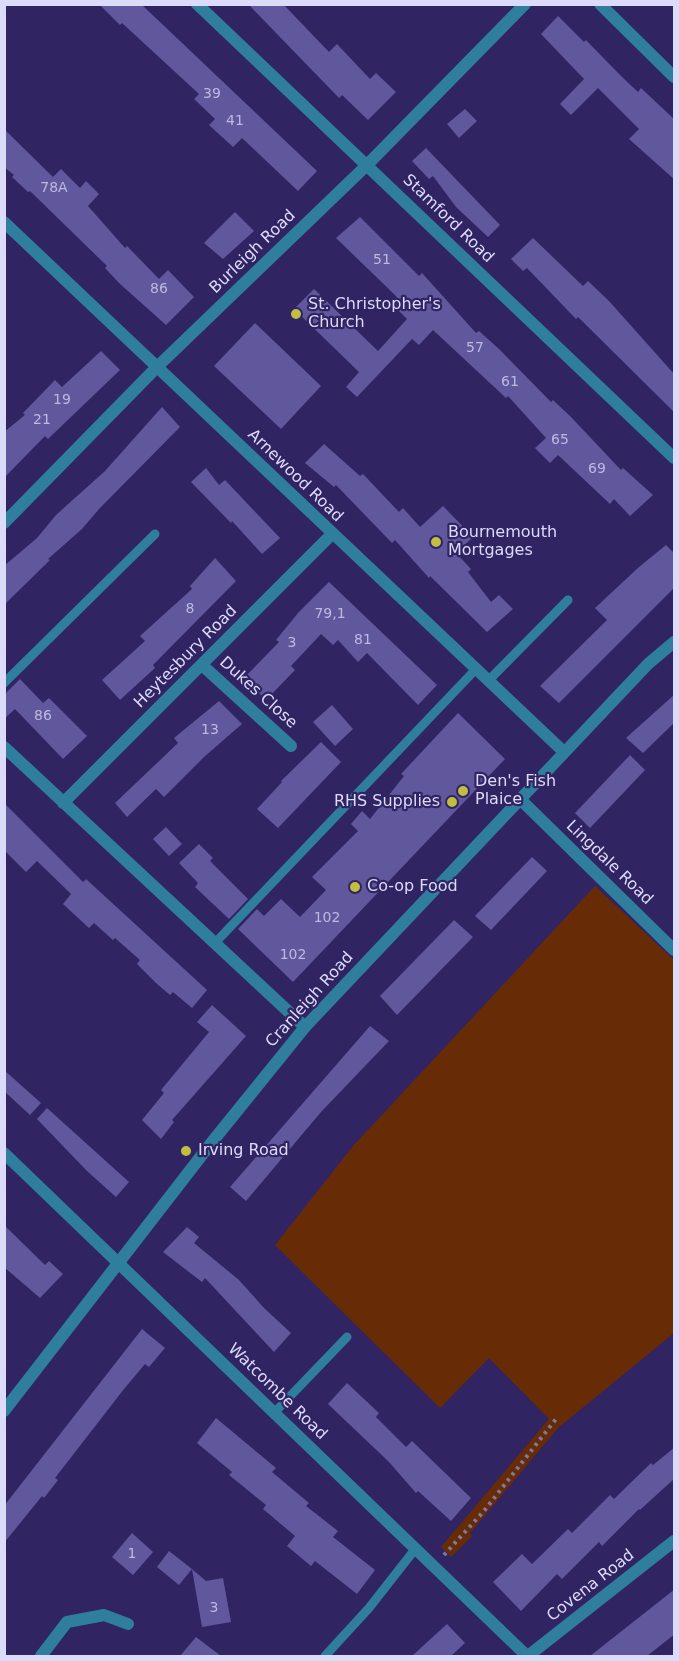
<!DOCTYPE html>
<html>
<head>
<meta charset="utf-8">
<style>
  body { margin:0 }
  #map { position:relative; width:679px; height:1661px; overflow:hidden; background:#312463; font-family:"DejaVu Sans",sans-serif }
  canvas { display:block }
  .frame { position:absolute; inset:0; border:6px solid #dcdbfa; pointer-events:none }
</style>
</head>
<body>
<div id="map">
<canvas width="679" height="1661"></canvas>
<div class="frame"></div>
</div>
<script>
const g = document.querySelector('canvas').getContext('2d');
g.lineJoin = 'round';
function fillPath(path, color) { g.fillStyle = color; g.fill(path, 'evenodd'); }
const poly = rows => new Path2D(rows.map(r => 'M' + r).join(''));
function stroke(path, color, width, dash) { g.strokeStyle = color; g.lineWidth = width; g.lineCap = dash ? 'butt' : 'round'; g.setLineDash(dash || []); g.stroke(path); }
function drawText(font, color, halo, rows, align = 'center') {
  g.font = font + ' "DejaVu Sans",sans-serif'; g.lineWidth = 4.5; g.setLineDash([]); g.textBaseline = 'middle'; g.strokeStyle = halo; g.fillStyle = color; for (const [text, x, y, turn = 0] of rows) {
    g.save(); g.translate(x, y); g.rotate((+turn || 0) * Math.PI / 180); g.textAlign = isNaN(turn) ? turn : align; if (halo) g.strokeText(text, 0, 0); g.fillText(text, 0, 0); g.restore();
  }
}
fillPath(poly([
  [595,886,674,960,674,1333,558,1428,470,1533,472,1536,451,1557,441,1547,549,1419,489,1358,440,1408,275,1245,353,1146]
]), '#672c05');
fillPath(poly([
  [99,4,141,4,317,171,298,191,242,138,233,147,209,125,215,119,194,99,199,94,122,23,120,25],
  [248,4,283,4,329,52,337,44,370,79,376,73,396,92,368,120,342,95,339,98],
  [558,16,584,42,586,40,620,75,638,92,641,88,675,120,675,180,629,139,639,129,598,88,571,115,560,104,584,79,541,34],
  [465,109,477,121,459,138,447,124],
  [4,129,53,177,61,169,80,188,86,181,99,194,88,206,125,248,127,246,159,279,168,270,194,297,166,325,119,283,105,268,107,266,30,191,28,192,12,177,14,175,4,167],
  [426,148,500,225,488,237,456,207,433,176,429,179,412,161],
  [235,212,254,231,223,259,204,243],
  [360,217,419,276,422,273,476,333,479,331,499,349,551,402,553,400,571,417,621,470,623,468,653,495,630,516,614,499,610,504,558,455,550,463,535,448,546,438,508,396,506,398,433,330,419,345,412,339,357,397,346,387,359,372,294,309,314,289,378,351,407,319,391,303,397,297,336,238],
  [533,238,583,286,588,281,609,301,675,375,675,413,578,317,576,319,527,268,523,271,511,259],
  [255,323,321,386,281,429,214,366],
  [101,351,120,370,48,439,45,436,4,478,4,432,25,415,23,413,55,380,62,387],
  [162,407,180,427,99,509,82,529,48,559,50,560,4,605,4,566,37,538,56,515,105,471],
  [324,444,360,476,363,474,399,512,403,508,420,527,443,506,473,537,456,553,471,569,468,572,491,602,499,595,513,609,487,632,430,576,429,578,395,540,392,543,336,485,334,487,305,463],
  [206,468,219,485,225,480,280,538,262,554,232,521,231,523,191,482],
  [666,545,675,554,675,587,559,703,540,686,607,620,595,608,639,567],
  [215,558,236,581,153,665,155,668,120,700,102,680,145,641,140,636,192,589,190,586],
  [329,582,437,685,418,705,367,653,358,662,338,640,333,645,321,634,291,666,295,670,266,700,244,678,279,642,276,640,298,613],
  [20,679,43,703,49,698,87,736,63,759,15,709,4,719,4,695],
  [675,694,675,722,643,753,626,738],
  [219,701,242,724,204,757,164,797,156,789,127,817,115,803,178,743,174,738],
  [332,705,353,729,335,746,313,722],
  [458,713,505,759,293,982,238,929,257,909,264,916,281,899,300,917,326,890,312,877,358,831,351,824,362,811,370,819,404,776,401,774],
  [321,742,341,762,278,828,257,809,282,782,281,781],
  [630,755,645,770,590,828,575,813],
  [4,803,83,882,86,879,207,990,192,1008,173,992,170,995,156,983,137,964,140,960,115,938,113,940,94,923,89,928,63,904,71,894,37,861,26,872,4,850],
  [166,827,182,844,169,856,153,839],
  [199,844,213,858,210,861,248,899,229,919,195,887,198,883,179,863],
  [532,857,547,871,491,930,475,916],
  [454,920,473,937,397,1015,380,996],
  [212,1005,246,1036,172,1120,174,1122,161,1139,142,1120,164,1093,161,1090,209,1032,197,1022],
  [370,1026,389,1041,321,1112,246,1201,230,1187],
  [4,1070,41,1103,30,1115,4,1091],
  [47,1108,129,1182,116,1197,87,1171,37,1119],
  [4,1225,45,1265,49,1261,63,1274,40,1298,4,1267],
  [187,1227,199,1237,194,1243,239,1280,264,1308,291,1333,274,1352,205,1278,202,1282,163,1252],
  [142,1329,165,1348,149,1367,145,1364,124,1389,55,1478,58,1480,44,1498,42,1496,4,1543,4,1506],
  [347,1383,379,1413,376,1417,406,1447,412,1441,471,1498,451,1521,418,1491,416,1493,389,1462,328,1404],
  [216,1418,276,1468,272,1472,309,1503,306,1506,338,1531,333,1537,375,1570,357,1594,315,1561,311,1566,287,1546,295,1536,263,1509,266,1505,229,1475,232,1472,197,1443],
  [675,1447,675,1478,640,1510,639,1509,602,1546,599,1542,562,1579,557,1574,521,1611,493,1582,522,1554,532,1564,568,1529,572,1533,610,1495,614,1499,651,1463,653,1465],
  [132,1533,153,1552,133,1575,112,1557],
  [169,1551,192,1569,179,1585,157,1567],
  [192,1569,206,1581,223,1578,231,1622,202,1627],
  [675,1589,675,1634,647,1656,590,1656],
  [447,1624,465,1643,451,1656,412,1656],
  [196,1637,221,1656,180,1656]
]), '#60579c');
stroke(poly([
  [444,1555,484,1511,556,1419]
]), '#7e77a7', 4, [3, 4.5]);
stroke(poly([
  [488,681,568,600],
  [4,683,155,534],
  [214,944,476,669],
  [274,1413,347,1337],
  [325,1656,369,1608,416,1548]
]), '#307e9d', 9);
stroke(poly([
  [197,4,674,458],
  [4,222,564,752],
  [4,523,157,367,367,165,525,4],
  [202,665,291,746],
  [4,747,305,1027],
  [521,800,674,950],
  [63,803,332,534],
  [4,1153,527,1656],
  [41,1656,67,1622,104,1615,128,1624],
  [528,1656,674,1541]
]), '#307e9d', 12);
stroke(poly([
  [600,4,674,77],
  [4,1411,212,1142,305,1027,648,664,674,642]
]), '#307e9d', 12);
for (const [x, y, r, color] of [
  [296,314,6,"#c1be40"],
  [436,542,6,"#c1be40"],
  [463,791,6,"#c1be40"],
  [452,802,6,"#c1be40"],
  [355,887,6,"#c1be40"],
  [186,1151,6,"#c1be40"]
]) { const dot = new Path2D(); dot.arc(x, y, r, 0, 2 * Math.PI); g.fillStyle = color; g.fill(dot); stroke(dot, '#312463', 2); }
drawText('14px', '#bdbae2', null, [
  ["39",212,94],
  ["41",235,121],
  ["78A",54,188],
  ["51",382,260],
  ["86",159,289],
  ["57",475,348],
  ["61",510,382],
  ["19",62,400],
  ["21",42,420],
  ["65",560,440],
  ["69",597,469],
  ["8",190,609],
  ["79,1",330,614],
  ["81",363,640],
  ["3",292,643],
  ["86",43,716],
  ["13",210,730],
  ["102",327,918],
  ["102",293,955],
  ["1",132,1554],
  ["3",214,1608]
]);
drawText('16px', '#dcdbfa', '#312463', [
  ["Stamford Road",448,219,44],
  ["Burleigh Road",253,252,-44],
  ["Arnewood Road",295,476,44],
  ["Heytesbury Road",186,657,-45],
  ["Dukes Close",258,693,42],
  ["Lingdale Road",609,863,44],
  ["Cranleigh Road",310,1000,-48],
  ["Watcombe Road",277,1392,44],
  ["Covena Road",591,1586,-38]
]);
drawText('16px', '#dcdbfa', '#312463', [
  ["St. Christopher's",308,305],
  ["Church",308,323],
  ["Bournemouth",448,533],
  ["Mortgages",448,551],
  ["Den's Fish",475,782],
  ["Plaice",475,800],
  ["RHS Supplies",440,802,"right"],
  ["Co-op Food",367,887],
  ["Irving Road",198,1151]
], 'left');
</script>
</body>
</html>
